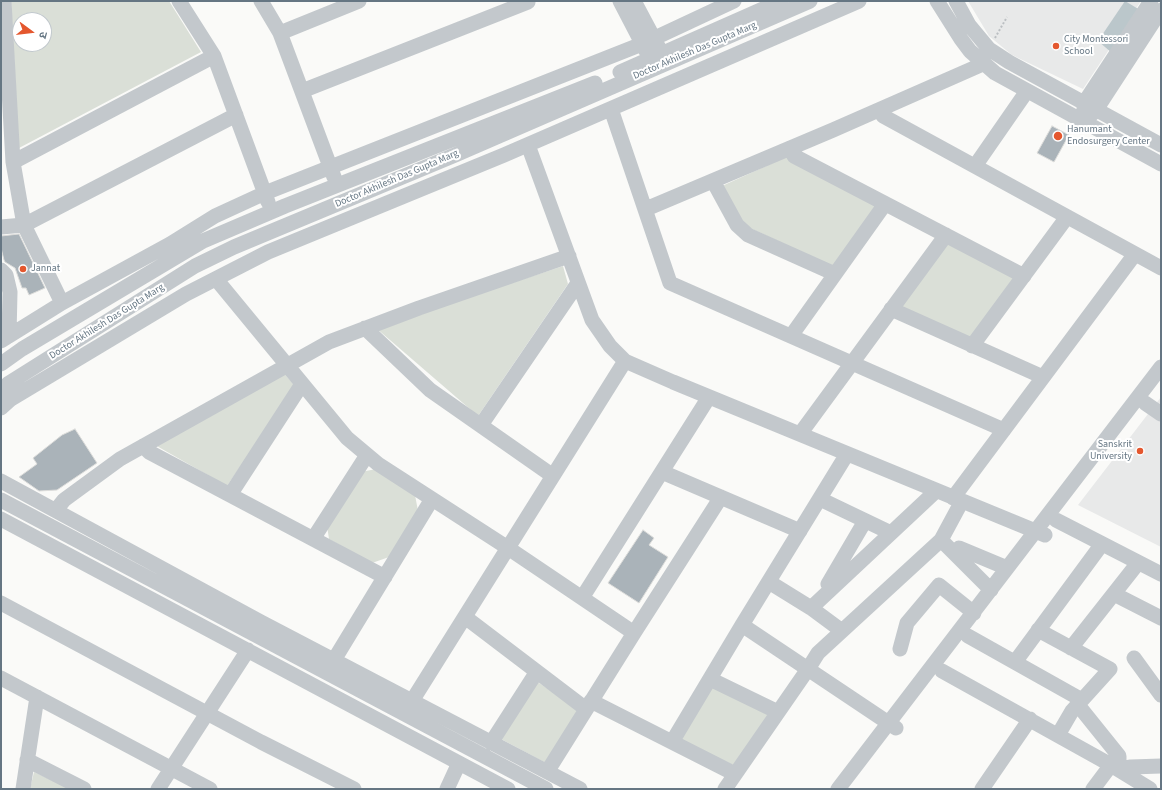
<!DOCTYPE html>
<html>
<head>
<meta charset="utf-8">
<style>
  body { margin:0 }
  #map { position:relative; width:1162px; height:790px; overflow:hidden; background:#fafaf8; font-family:"Source Sans 3","Noto Sans Devanagari",sans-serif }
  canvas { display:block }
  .frame { position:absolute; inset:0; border:2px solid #657683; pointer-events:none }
  .north { position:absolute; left:12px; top:12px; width:40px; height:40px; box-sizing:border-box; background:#fff; border:1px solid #c1c8cd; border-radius:50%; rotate:105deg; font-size:11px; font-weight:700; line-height:16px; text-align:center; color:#657683 }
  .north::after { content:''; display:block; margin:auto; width:14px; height:18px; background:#e4572e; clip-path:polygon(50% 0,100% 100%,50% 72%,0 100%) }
</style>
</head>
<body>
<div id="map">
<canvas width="1162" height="790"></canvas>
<div class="frame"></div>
<div class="north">उ</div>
</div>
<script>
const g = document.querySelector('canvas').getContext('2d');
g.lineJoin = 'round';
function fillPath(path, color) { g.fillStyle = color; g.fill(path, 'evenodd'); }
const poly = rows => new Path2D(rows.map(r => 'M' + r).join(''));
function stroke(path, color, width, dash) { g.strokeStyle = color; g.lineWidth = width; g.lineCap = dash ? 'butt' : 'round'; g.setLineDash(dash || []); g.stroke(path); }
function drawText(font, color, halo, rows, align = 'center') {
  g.font = font + ' "Source Sans 3",sans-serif'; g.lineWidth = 4; g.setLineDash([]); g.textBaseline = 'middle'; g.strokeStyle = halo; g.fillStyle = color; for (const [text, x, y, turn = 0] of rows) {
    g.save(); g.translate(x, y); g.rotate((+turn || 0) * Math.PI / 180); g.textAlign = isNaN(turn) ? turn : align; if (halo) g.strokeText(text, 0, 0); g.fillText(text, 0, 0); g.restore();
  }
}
fillPath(poly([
  [968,1,1141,1,1083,89,1012,55,989,36],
  [1161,397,1161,547,1078,505]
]), '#e8e9e9');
fillPath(poly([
  [11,1,169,1,201,52,19,148],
  [20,20,44,20,44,44,20,44],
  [786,157,878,206,834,267,750,228,737,215,722,186],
  [947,242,1014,277,970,339,901,307],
  [563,266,568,284,478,416,376,328],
  [283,372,295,386,227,486,155,445],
  [376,469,415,495,418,511,389,557,372,563,329,539,327,526,361,472],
  [536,681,580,710,546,763,499,738],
  [713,685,772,715,735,766,681,740],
  [34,772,70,789,30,789]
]), '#dadfd7');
fillPath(poly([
  [1125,1,1140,10,1112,53,1098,41]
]), '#bbc7cb');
const building = poly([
  [1052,126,1069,135,1054,162,1037,153,1052,126],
  [19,234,45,288,29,295,26,288,22,288,15,268,5,262,4,260,1,248,1,236,19,234],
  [75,429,97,463,57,490,39,491,19,477,37,464,33,458,62,435,75,429],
  [643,530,654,538,649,545,668,557,639,603,608,583,643,530]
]);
fillPath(building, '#aab3b9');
stroke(building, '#dcdcda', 1);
stroke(poly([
  [995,38,1007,17]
]), '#bbbfc2', 2, [2, 2]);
stroke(poly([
  [4,1,13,162,24,225,62,303],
  [179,1,214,56,268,202],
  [261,1,280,33,334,177],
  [620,1,646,51],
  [634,1,659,48],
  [937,1,961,39,970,51,995,73,1161,164],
  [956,1,969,25,989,49,1009,62,1161,145],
  [280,33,359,1],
  [620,72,781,1],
  [302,91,528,2,527,1],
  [611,109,670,283,1004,430],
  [880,110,883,116,1161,268],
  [1084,113,1084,103,1151,1],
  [1089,117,1096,110,1161,10],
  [528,145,592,320,610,346,625,361,673,382,1045,535],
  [790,148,794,156,1024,276],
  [13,162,214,56],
  [975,166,1027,91],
  [713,181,737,225,748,235,835,274],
  [646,209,833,130,983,64],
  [1,227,24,225,236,115],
  [1,270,6,275,10,292,9,336],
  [216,279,347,438,378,464,508,548,634,633],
  [891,309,1043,377],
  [365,328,430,390,553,476],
  [791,336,885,204],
  [1,341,62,303,170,244,215,216,265,193,642,44,734,1],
  [972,346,1067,217],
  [1,364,22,349,203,241,285,206,595,83],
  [1,390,9,383,195,266,234,247,455,155,810,1],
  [1145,403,1161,414],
  [1,408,11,399,186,294,268,252,504,155,859,1],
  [481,425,578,283],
  [800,434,946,235],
  [143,446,149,452,385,577],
  [662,472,800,531],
  [1,481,261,622,580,789],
  [230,495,302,384],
  [953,498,1135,254],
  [820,499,891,533],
  [1,500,546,789],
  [56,510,64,500,120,459,329,342,419,308,569,256],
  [1,519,508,789],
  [1056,520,1161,574],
  [313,539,367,455],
  [941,540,991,590],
  [954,553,959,548,1007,568],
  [769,582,811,608,842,631],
  [830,587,828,584,865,521],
  [1114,594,1161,618],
  [582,598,709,397],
  [1,603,261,742,354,789],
  [811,608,936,491],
  [465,617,586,709],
  [742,625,896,728],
  [1038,630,1110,669,1072,711,1058,735],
  [968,636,1082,700],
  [1071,648,1138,563],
  [900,649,907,623,939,585,974,613],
  [1134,658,1161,695],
  [334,660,432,499],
  [1015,662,1102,544],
  [942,671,1111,765,1150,789],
  [1,678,210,789],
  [710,679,778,712],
  [412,701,625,361],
  [591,701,735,774],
  [1078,705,1119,756,1119,769,1131,767,1161,766],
  [672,742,742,625,847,454],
  [491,743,536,673],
  [27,760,84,789],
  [547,772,634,633,721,497],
  [23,789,37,697],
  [158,789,248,650],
  [447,789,459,763],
  [725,789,808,669,818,653,941,540,962,501],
  [838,789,1161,367],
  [982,789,1030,719],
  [1093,789,1111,765]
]), '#c3c8cc', 15);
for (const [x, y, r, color] of [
  [1056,46,4,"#e4572e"],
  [1058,136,5,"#e4572e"],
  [23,269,4,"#e4572e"],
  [1140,451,4,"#e4572e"]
]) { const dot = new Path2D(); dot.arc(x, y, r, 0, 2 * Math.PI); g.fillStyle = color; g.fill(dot); stroke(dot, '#fff', 1.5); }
drawText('10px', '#657683', '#fff', [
  ["City Montessori",1064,40],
  ["School",1064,52],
  ["Hanumant",1067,130],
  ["Endosurgery Center",1067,142],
  ["Jannat",31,269],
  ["Sanskrit",1132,445,"right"],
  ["University",1132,457,"right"]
], 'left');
drawText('10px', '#657683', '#fff', [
  ["Doctor Akhilesh Das Gupta Marg",695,51,-23],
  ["Doctor Akhilesh Das Gupta Marg",397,179,-23],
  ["Doctor Akhilesh Das Gupta Marg",107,322,-32]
]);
</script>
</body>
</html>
